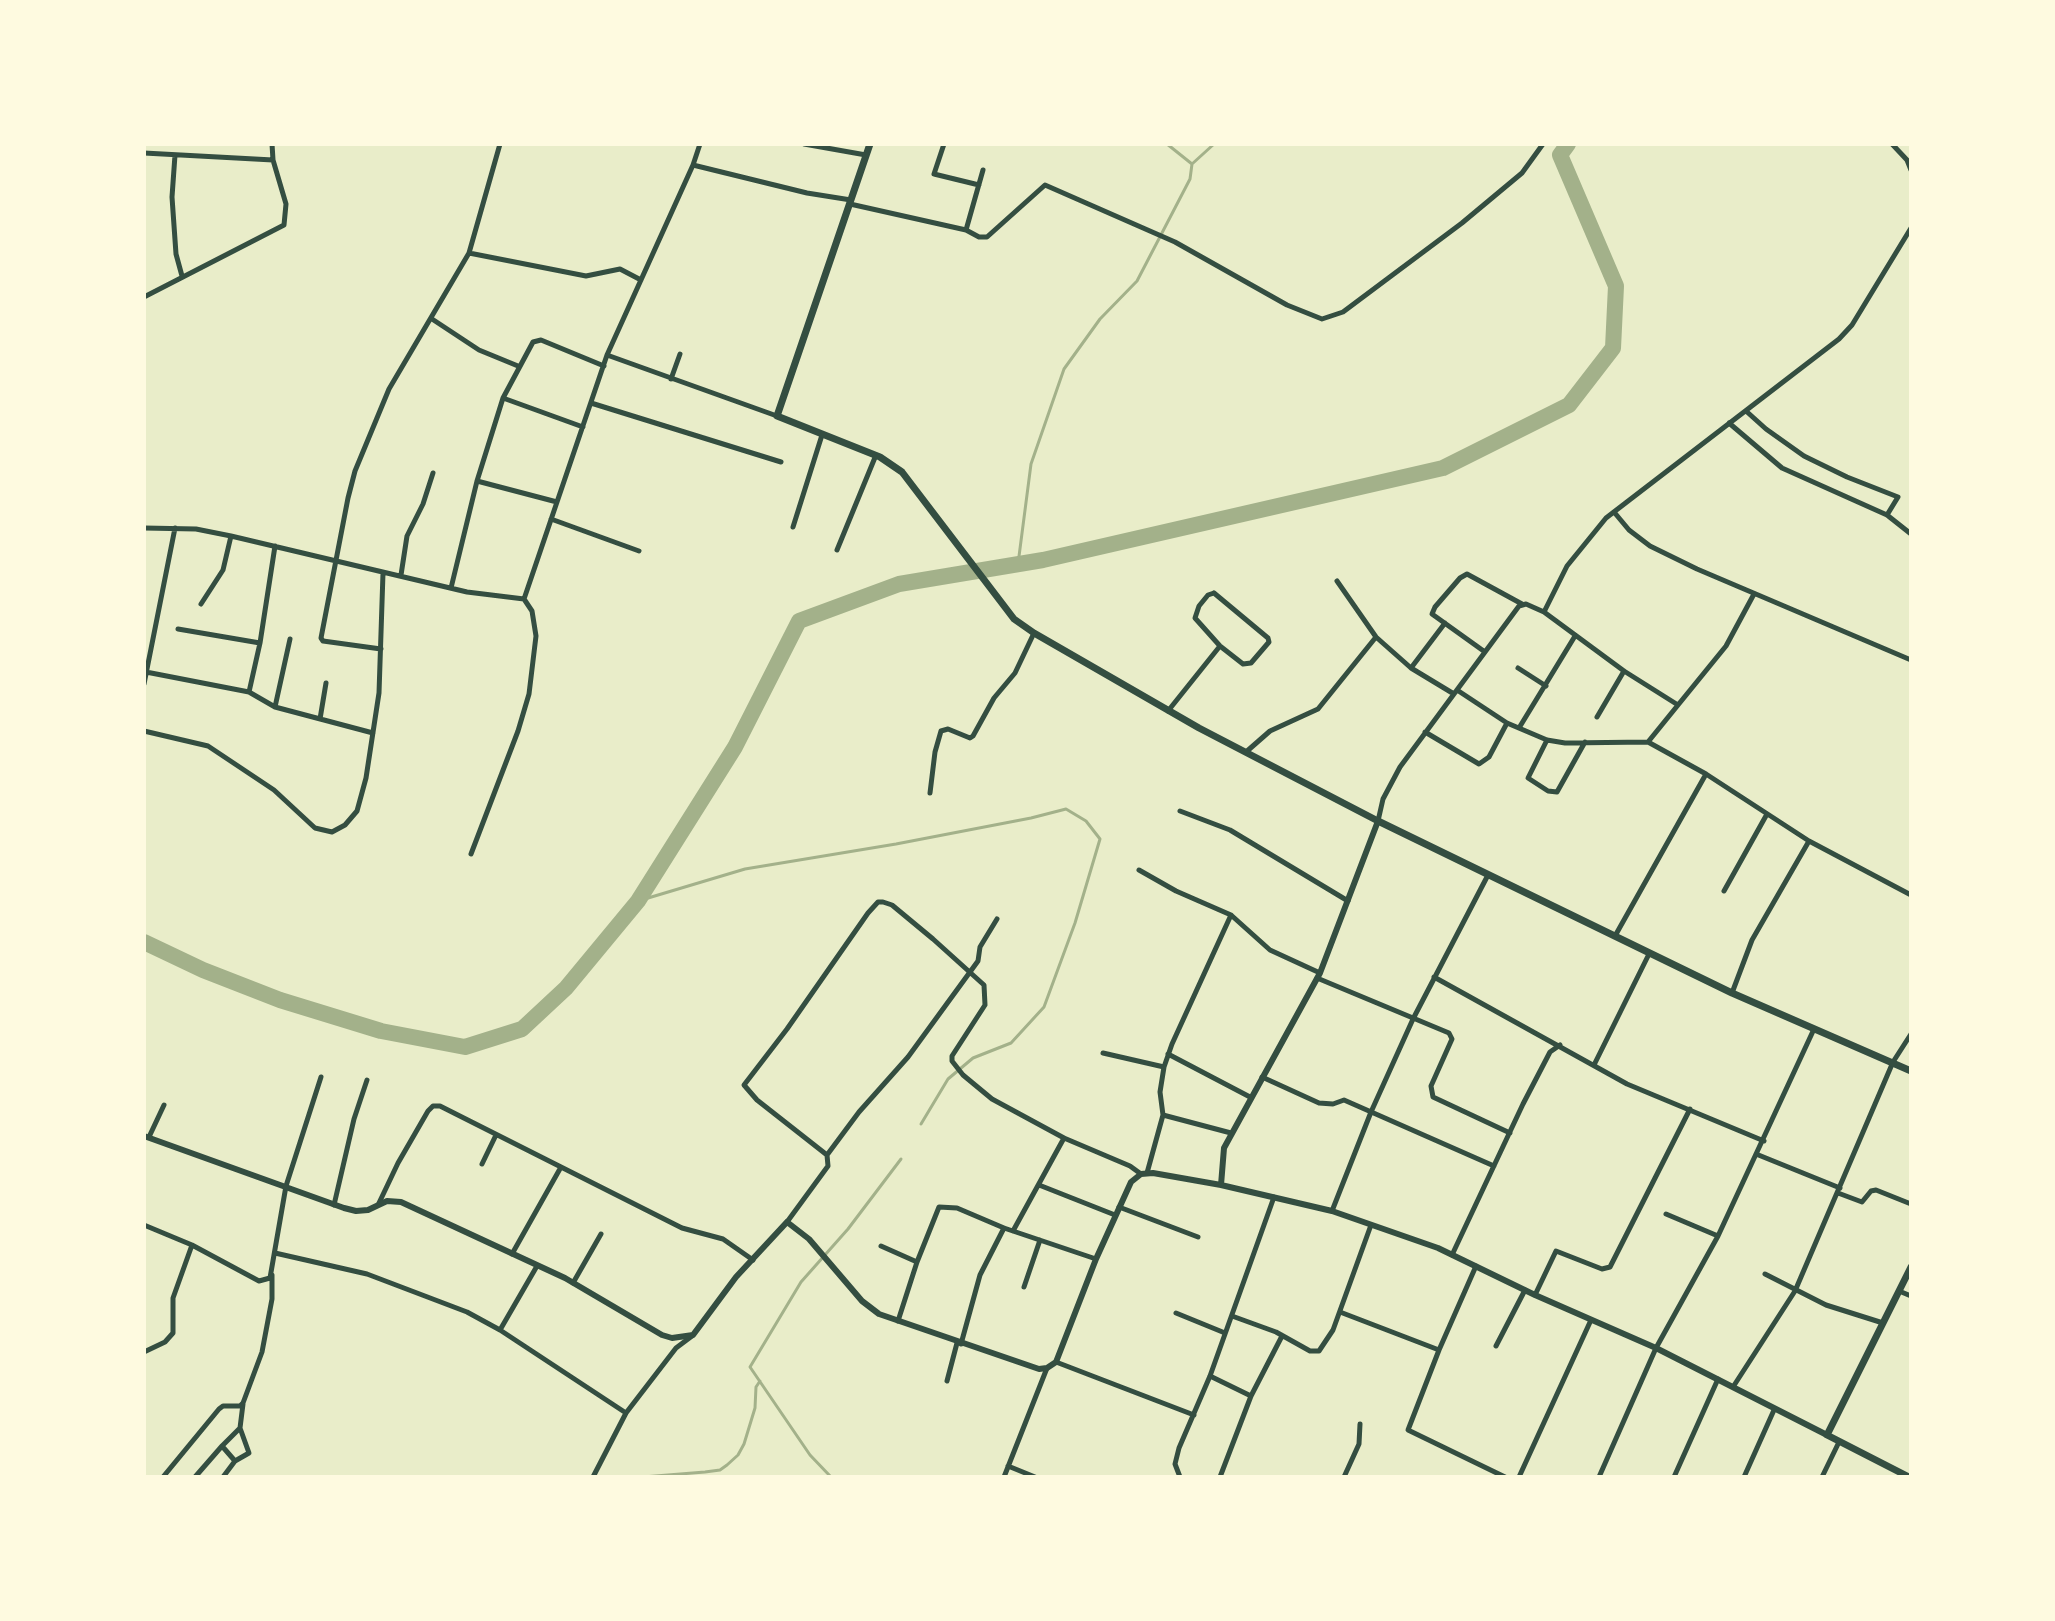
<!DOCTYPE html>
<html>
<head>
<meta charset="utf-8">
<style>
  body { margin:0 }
  #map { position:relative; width:2055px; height:1621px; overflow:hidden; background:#e9edc9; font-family:"Titillium Web",sans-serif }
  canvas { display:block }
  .frame { position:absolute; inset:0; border:146px solid #fefae0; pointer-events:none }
</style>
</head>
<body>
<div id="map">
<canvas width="2055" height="1621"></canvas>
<div class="frame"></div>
</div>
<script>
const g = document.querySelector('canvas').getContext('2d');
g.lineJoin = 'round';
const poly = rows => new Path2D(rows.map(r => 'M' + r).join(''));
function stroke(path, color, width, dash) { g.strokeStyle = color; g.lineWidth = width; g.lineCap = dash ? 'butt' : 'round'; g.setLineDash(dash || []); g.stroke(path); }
stroke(poly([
  [1167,144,1192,164],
  [1018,564,1031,464,1064,369,1100,319,1137,281,1190,179,1192,164,1214,144],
  [638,901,745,869,896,844,1031,818,1066,809,1086,821,1100,839,1075,923,1044,1007,1011,1043,973,1058,948,1079,921,1124],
  [643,1477,705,1472,720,1470,727,1465,738,1455,744,1444,755,1408,756,1387,760,1381],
  [831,1477,810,1455,750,1367,801,1282,848,1229,901,1159]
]), '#a3b18a', 3);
stroke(poly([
  [144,942,203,970,280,1000,381,1031,465,1047,522,1029,566,988,638,901,735,747,799,621,899,584,1043,560,1443,468,1569,405,1613,348,1616,286,1560,155,1568,144]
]), '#a3b18a', 16);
stroke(poly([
  [500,144,469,253,586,276,620,269,641,280],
  [804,144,866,155],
  [944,144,934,174,979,185],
  [1892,144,1907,160,1911,170],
  [144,153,273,160],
  [175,155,172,197,176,254,182,276],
  [693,165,807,193,851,200],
  [850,204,966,230,979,237,987,237,1045,185,1175,242,1287,305,1322,319,1343,312,1462,223,1522,173,1543,144],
  [966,230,983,170],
  [144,297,284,225,286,204,273,160,272,144],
  [432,319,479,350,518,366],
  [607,355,777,416],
  [671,379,680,354],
  [503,398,583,427],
  [591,403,781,462],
  [1746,411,1766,429,1804,456,1847,477,1898,497,1887,515],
  [1729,423,1782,468,1887,515,1911,534],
  [477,481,557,502],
  [1614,512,1629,530,1650,546,1697,569,1911,660],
  [551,519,639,551],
  [793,527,822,435],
  [144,528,196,529,231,536,467,592,524,599,607,355,693,165,700,144],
  [837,550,876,455],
  [401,575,407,536,423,504,433,473],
  [1337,581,1376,637,1411,668,1454,694],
  [451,588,477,481,503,398,533,342,541,340,604,366],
  [1214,593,1268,638,1269,642,1251,663,1243,664,1220,646,1195,618,1199,606,1208,595,1214,593],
  [201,604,223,570,231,536],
  [1544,612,1624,671,1678,705,1648,742],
  [178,629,260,643],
  [381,649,323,641,321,638,348,498,355,471,389,389,469,253],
  [1485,652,1432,614,1435,607,1460,578,1467,574,1522,604],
  [1411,668,1445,623],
  [1518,668,1546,686],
  [146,672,249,692,275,707,373,733],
  [144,684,175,528],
  [1457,690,1507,723,1547,740,1565,743,1648,742,1706,774,1809,841,1911,895],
  [249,692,260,643,275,546],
  [1678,705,1726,646,1754,594],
  [275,707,290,639],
  [1168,711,1220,646],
  [1597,717,1624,671],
  [320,719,326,683],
  [1519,728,1575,636],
  [144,731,208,746,274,790,315,828,332,832,345,825,357,811,366,778,379,693,383,573],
  [1425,732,1479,764,1489,757,1507,723],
  [1547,740,1528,778,1548,791,1557,792,1585,742],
  [1246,752,1270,731,1318,709,1376,637],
  [930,793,935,752,941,731,948,729,970,738,973,736,994,698,1015,673,1034,633],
  [1180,811,1230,830,1348,901],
  [1378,821,1383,799,1400,767,1519,606,1526,604,1544,612,1567,566,1606,518,1839,339,1852,325,1911,228],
  [471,854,518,731,529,694,536,636,532,611,524,599],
  [1139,870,1176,891,1231,915,1270,950,1320,973],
  [1724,891,1767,814],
  [1615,936,1706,774],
  [1434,977,1627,1084,1764,1141],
  [1317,978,1449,1033,1452,1039,1431,1086,1433,1097,1510,1133],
  [1732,993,1752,940,1809,841],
  [1103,1053,1164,1067],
  [1168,1054,1250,1097],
  [1594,1065,1649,954],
  [1262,1077,1319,1103,1333,1104,1344,1100,1494,1166],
  [1163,1115,1231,1133],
  [149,1137,164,1105],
  [1756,1154,1840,1188],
  [827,1155,757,1100,744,1085,787,1029,868,913,878,902,883,902,892,905,933,939,984,985,985,1005,952,1056,952,1061,963,1075,992,1099,1064,1138,1130,1166,1141,1174],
  [482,1164,496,1135],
  [1147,1173,1163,1115,1160,1092,1164,1067,1172,1044,1231,915],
  [1039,1185,1115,1215],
  [1838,1193,1862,1202,1871,1191,1876,1190,1911,1204],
  [379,1203,398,1163,428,1111,433,1106,440,1106,682,1228,723,1239,753,1260],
  [334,1205,354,1119,367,1080],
  [1119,1207,1198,1237],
  [1332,1211,1371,1112,1413,1019,1488,875],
  [1666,1214,1718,1236],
  [787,1222,828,1166,827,1155,859,1112,908,1057,978,961,980,947,997,919],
  [144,1225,192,1245,259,1281,270,1278,286,1186,321,1077],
  [1013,1231,1064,1138],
  [881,1246,917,1262],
  [275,1253,367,1274,467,1312,500,1330,626,1413],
  [512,1254,561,1167],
  [1452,1255,1523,1104,1550,1052,1560,1045],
  [1476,1266,1439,1350,1408,1430,1505,1477],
  [1765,1274,1826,1305,1883,1323],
  [573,1283,601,1234],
  [1024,1287,1040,1240],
  [1899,1291,1911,1296],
  [1535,1295,1556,1251,1602,1269,1610,1267,1690,1109],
  [1340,1312,1439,1350],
  [1176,1313,1225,1333],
  [1232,1316,1276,1332,1310,1351,1319,1351,1333,1330,1371,1225],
  [898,1321,917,1262,939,1207,957,1208,1004,1228,1096,1259],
  [500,1330,537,1266],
  [961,1344,980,1275,1004,1228],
  [1496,1346,1525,1290],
  [144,1352,165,1342,173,1333,173,1298,192,1245],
  [1056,1362,1194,1415],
  [1210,1376,1251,1396],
  [947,1381,957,1343],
  [1733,1387,1795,1291,1893,1062,1911,1034],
  [235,1461,222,1446,240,1428],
  [1008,1466,1035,1477],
  [163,1477,219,1409,223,1406,240,1406,243,1403,262,1352,272,1299,272,1275],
  [195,1477,222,1446],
  [223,1477,235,1461,249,1453,240,1428,243,1404],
  [593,1477,626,1413,676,1348,692,1336],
  [1004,1477,1047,1368],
  [1180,1477,1175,1464,1179,1448,1210,1376,1274,1197],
  [1220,1477,1251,1396,1282,1336],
  [1344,1477,1359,1444,1360,1424],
  [1519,1477,1591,1320],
  [1599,1477,1656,1348,1718,1236,1814,1029],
  [1674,1477,1718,1379],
  [1744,1477,1774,1410],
  [1822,1477,1839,1442]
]), '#344e41', 5);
stroke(poly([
  [144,1136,344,1208,356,1211,368,1210,387,1201,401,1202,565,1278,662,1335,672,1338,693,1335,736,1277,787,1222,809,1239,862,1301,879,1314,1039,1369,1047,1368,1056,1362,1096,1259,1131,1182,1141,1174,1153,1173,1221,1185,1332,1211,1438,1248,1535,1295,1656,1348,1827,1435],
  [1221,1185,1224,1148,1320,973,1378,821]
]), '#344e41', 6);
stroke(poly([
  [870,144,777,416,880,457,902,472,1014,619,1034,633,1199,728,1378,821,1732,993,1911,1071],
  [1909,1477,1827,1435,1911,1267]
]), '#344e41', 7);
</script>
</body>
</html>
